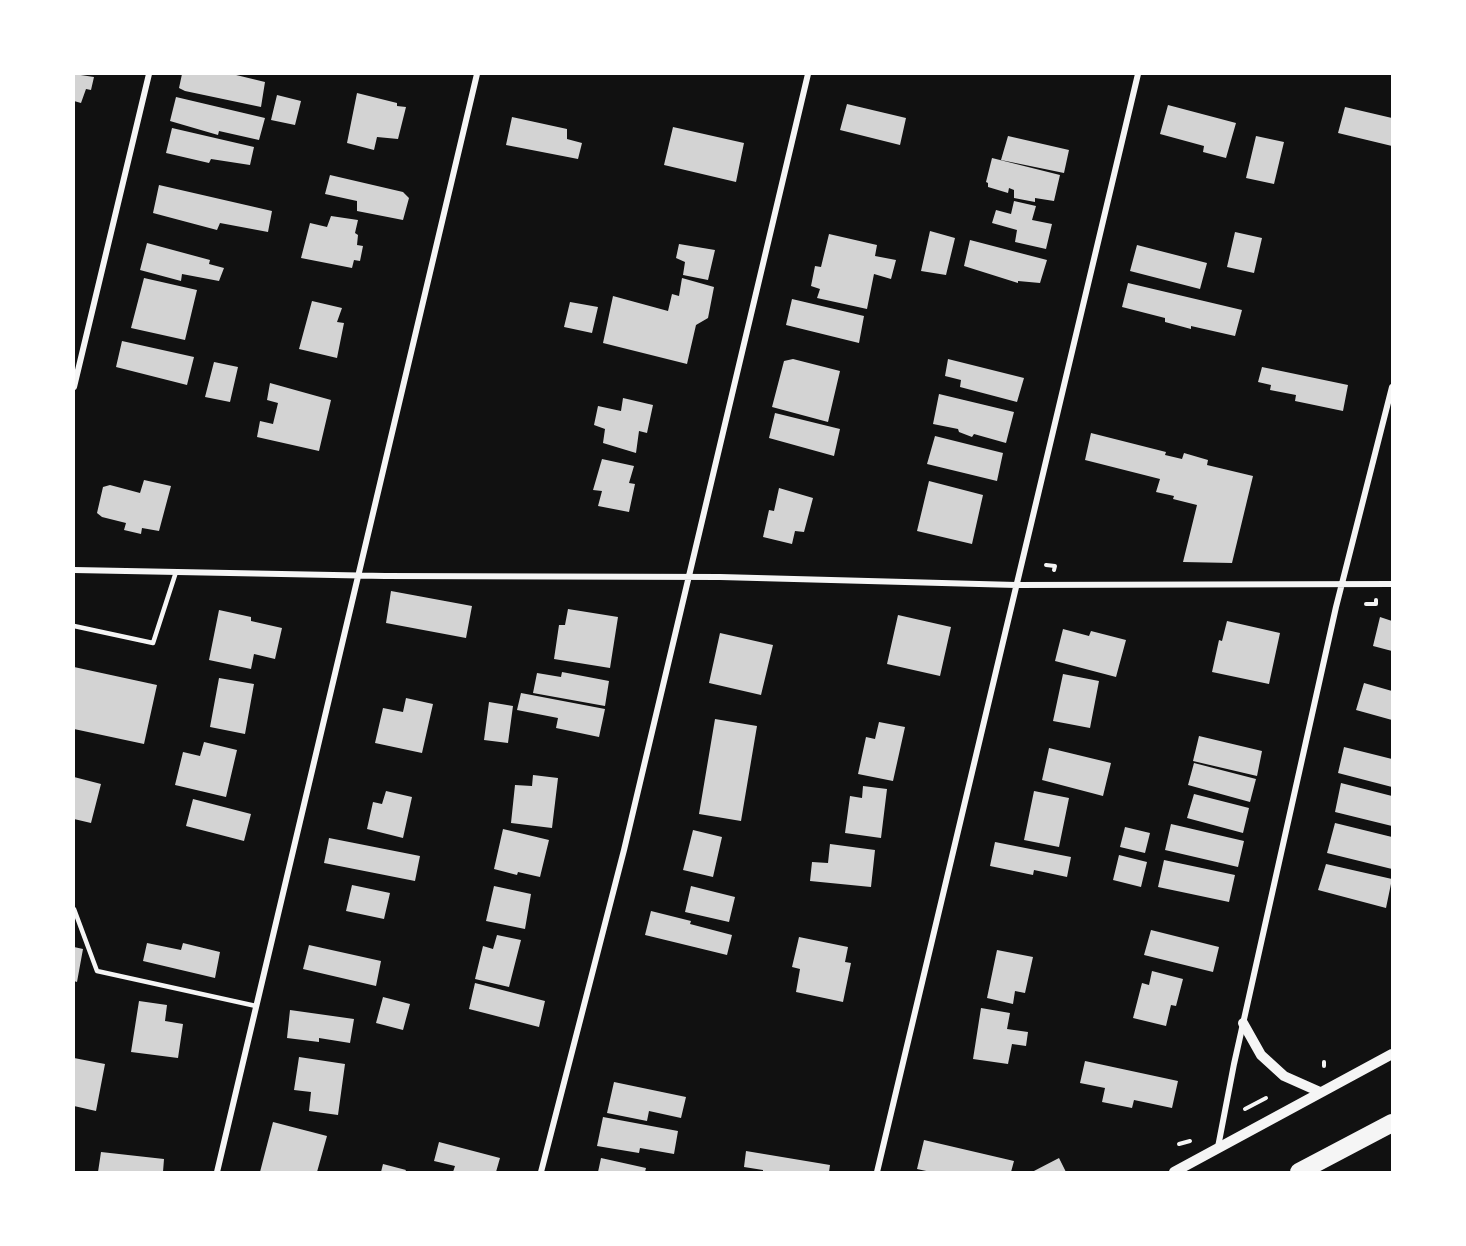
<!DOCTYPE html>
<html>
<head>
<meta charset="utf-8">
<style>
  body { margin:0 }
  #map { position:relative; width:1466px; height:1246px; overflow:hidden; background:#111; font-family:"PT Sans Narrow",sans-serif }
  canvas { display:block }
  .frame { position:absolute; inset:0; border:75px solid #fff; pointer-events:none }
</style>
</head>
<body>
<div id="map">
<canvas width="1466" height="1246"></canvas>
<div class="frame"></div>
</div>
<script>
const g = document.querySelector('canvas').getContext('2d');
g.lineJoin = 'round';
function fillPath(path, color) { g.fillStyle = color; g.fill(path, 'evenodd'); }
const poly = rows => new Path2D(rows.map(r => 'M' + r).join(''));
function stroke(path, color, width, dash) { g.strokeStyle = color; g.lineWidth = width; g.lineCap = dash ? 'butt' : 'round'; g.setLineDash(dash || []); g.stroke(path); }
fillPath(poly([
  [74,74,94,77,91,90,86,89,81,103,74,101],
  [182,74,232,74,265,82,261,107,185,91,179,88],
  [357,93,397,103,397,106,406,107,398,139,377,137,374,150,347,143],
  [277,95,301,101,295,125,271,120],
  [176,97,265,118,259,140,219,131,218,135,170,121],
  [847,104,906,118,900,145,840,130],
  [1168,105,1236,123,1226,158,1203,152,1204,146,1160,134],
  [1345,107,1392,118,1392,146,1338,133],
  [512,117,567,129,567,139,582,143,578,159,506,145],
  [673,127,744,143,736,182,664,165],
  [172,128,254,147,250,165,211,159,209,163,166,153],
  [1008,136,1069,150,1064,173,1001,160],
  [1256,136,1284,142,1274,184,1246,178],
  [992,158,1060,175,1054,201,1035,198,1035,202,1014,198,1014,190,1009,188,1008,193,988,187,988,183,986,182],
  [330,175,403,192,409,198,403,220,357,211,357,201,325,194],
  [159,185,272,211,268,232,220,223,217,230,153,213],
  [1014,201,1036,206,1032,220,1052,224,1046,249,1015,242,1017,230,992,223,996,210,1011,214],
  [331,216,358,220,355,233,358,235,357,245,363,246,360,261,354,260,352,268,301,258,310,223,327,227],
  [930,231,955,238,946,275,921,271],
  [1235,232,1262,238,1254,273,1227,267],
  [829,234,877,245,875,256,896,260,891,279,874,274,867,309,817,298,820,289,811,286,815,266,821,267],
  [970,240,1047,260,1040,283,1018,281,1018,283,964,266],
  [147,243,210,260,209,264,224,268,219,281,182,274,181,281,140,270],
  [679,244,715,250,708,280,683,275,685,262,676,258],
  [1137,245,1207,263,1200,289,1130,271],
  [144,278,197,290,185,340,131,328],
  [682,278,714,287,708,318,696,325,687,364,603,343,613,296,668,311,672,294,679,296],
  [1128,283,1242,310,1235,336,1191,326,1191,329,1165,322,1165,318,1122,307],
  [792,299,864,316,859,343,786,325],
  [312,301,342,308,337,322,344,323,337,358,299,349],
  [570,302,598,307,592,333,564,327],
  [122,341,194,357,187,385,116,367],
  [793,359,840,371,828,422,772,407,784,361],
  [948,359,1024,378,1017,402,960,387,961,380,945,376],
  [214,362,238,367,230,402,205,397],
  [1262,367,1348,385,1343,411,1295,401,1296,395,1270,390,1271,385,1258,382],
  [270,383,331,400,319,451,257,437,260,421,273,424,278,403,267,400],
  [939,394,1014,412,1006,443,974,434,972,437,959,432,958,429,933,424],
  [623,398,653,405,647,433,639,431,636,453,603,443,605,429,594,425,598,406,621,411],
  [775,413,840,429,834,456,769,438],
  [1091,433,1166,452,1165,455,1182,459,1184,453,1208,460,1207,465,1253,476,1232,563,1183,562,1197,505,1173,499,1174,496,1156,492,1160,479,1085,460],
  [935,436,1003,453,997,481,927,464],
  [602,459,634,466,629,483,635,484,629,512,598,506,602,491,593,490],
  [144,480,171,486,159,531,142,528,141,534,124,530,126,523,102,517,97,513,103,487,110,485,140,493],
  [929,481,983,495,972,544,917,531],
  [779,488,813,498,804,532,795,531,792,544,763,537,769,510,774,511],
  [391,591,472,606,466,638,386,623],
  [568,609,618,617,610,668,554,659,559,625,565,625],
  [219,610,251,617,251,621,282,628,275,659,254,654,251,669,209,660],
  [898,615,951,627,940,676,887,664],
  [1380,617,1392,621,1392,651,1373,646],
  [1227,621,1280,633,1269,684,1212,672,1219,640,1222,641],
  [1063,629,1089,636,1091,631,1126,640,1116,677,1055,661],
  [720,633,773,645,761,695,709,683],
  [74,667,157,685,144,744,74,729],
  [562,672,609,681,605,706,533,693,537,673,561,677],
  [1063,674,1099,681,1090,728,1053,721],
  [219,678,254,684,245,734,210,727],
  [1364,683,1392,691,1392,720,1356,710],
  [521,693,605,709,599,737,556,728,558,718,517,710],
  [406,698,433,704,422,753,375,743,383,708,403,712],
  [489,702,513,706,508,743,484,740],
  [715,719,757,726,741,821,699,814],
  [879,722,905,727,893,781,858,774,866,737,875,739],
  [1199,736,1262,751,1257,776,1193,761],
  [204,742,237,750,226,797,175,785,183,752,200,756],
  [1344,747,1392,759,1392,787,1338,773],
  [1049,748,1111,763,1103,796,1042,780],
  [1194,763,1256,779,1250,802,1188,785],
  [533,775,558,778,552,828,511,823,515,785,532,786],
  [74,777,101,784,91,823,74,819],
  [1341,783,1392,796,1392,826,1335,812],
  [863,786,887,789,881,838,845,833,850,796,862,798],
  [386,791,412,797,403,838,367,829,373,802,382,804],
  [1034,791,1069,798,1059,847,1024,840],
  [1194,794,1249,808,1243,833,1187,818],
  [193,799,251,814,244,841,186,826],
  [1335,823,1392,837,1392,869,1327,853],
  [1171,824,1244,841,1238,867,1165,850],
  [1125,827,1150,833,1145,853,1120,847],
  [503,829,549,840,540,877,518,872,517,875,494,869],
  [693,830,722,837,713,877,683,870],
  [329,838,420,856,415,881,324,863],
  [995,842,1071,857,1067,877,1034,870,1033,875,990,866],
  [830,844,875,850,871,887,810,881,812,862,828,863],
  [1119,855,1147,862,1141,887,1113,880],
  [1164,860,1235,875,1229,902,1158,887],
  [1326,864,1392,879,1386,908,1318,890],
  [352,885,390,893,384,919,346,911],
  [494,886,531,894,525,929,486,921],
  [691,886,735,897,729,922,685,912],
  [651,911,691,921,690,924,732,935,727,955,645,935],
  [1151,930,1219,947,1213,972,1144,955],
  [497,935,521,940,509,987,475,979,483,946,493,949],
  [799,937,848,947,845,962,851,963,843,1002,796,992,800,969,792,967],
  [147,943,181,950,183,943,220,952,215,978,143,961],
  [309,945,381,961,376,986,303,969],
  [74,947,83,949,77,982,74,981],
  [997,950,1033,957,1025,993,1015,991,1013,1004,987,998],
  [1152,971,1183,979,1176,1006,1171,1005,1166,1026,1133,1018,1142,983,1149,985],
  [475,983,545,1001,539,1027,469,1009],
  [383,997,410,1004,403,1030,376,1023],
  [139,1001,167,1005,165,1021,183,1024,178,1058,131,1052],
  [981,1008,1010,1013,1007,1029,1028,1032,1026,1046,1012,1044,1008,1064,973,1059],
  [290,1010,354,1019,350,1043,319,1038,319,1042,287,1038],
  [299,1057,345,1064,338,1115,309,1111,311,1092,294,1090],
  [74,1058,105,1064,96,1111,74,1106],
  [1085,1061,1178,1081,1172,1108,1134,1100,1132,1108,1102,1102,1105,1088,1080,1083],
  [614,1082,686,1097,681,1118,649,1111,647,1121,607,1113],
  [603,1117,678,1131,674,1154,640,1148,639,1153,597,1146],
  [273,1122,327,1136,317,1172,260,1172],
  [924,1140,1014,1161,1011,1172,931,1172,917,1169],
  [439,1142,500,1158,496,1172,453,1172,455,1166,434,1161],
  [746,1151,830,1165,829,1172,763,1172,763,1170,744,1167],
  [101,1152,164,1159,163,1172,98,1172],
  [601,1158,646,1168,645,1172,598,1172],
  [1059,1158,1066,1172,1032,1172],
  [383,1164,406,1170,405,1172,381,1172]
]), '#d3d3d3');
stroke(poly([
  [1046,565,1055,566,1054,570],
  [1366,604,1376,604,1376,600],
  [1324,1062,1324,1066],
  [1245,1109,1266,1098],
  [1179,1144,1190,1141]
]), '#f5f5f5', 4);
stroke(poly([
  [74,626,153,643,176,572],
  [74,909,97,971,256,1006]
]), '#f5f5f5', 4.5);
stroke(poly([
  [74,387,149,74],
  [74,570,385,576,720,577,1016,585,1392,584],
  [1218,1147,1234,1064,1336,607,1392,387],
  [217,1172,477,74],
  [541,1172,624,850,808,74],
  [877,1172,1138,74]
]), '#f5f5f5', 6);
stroke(poly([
  [1243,1023,1261,1055,1284,1076,1320,1092],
  [1174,1172,1392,1054]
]), '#f5f5f5', 10);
stroke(poly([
  [1299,1172,1392,1123]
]), '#f5f5f5', 18);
</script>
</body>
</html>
